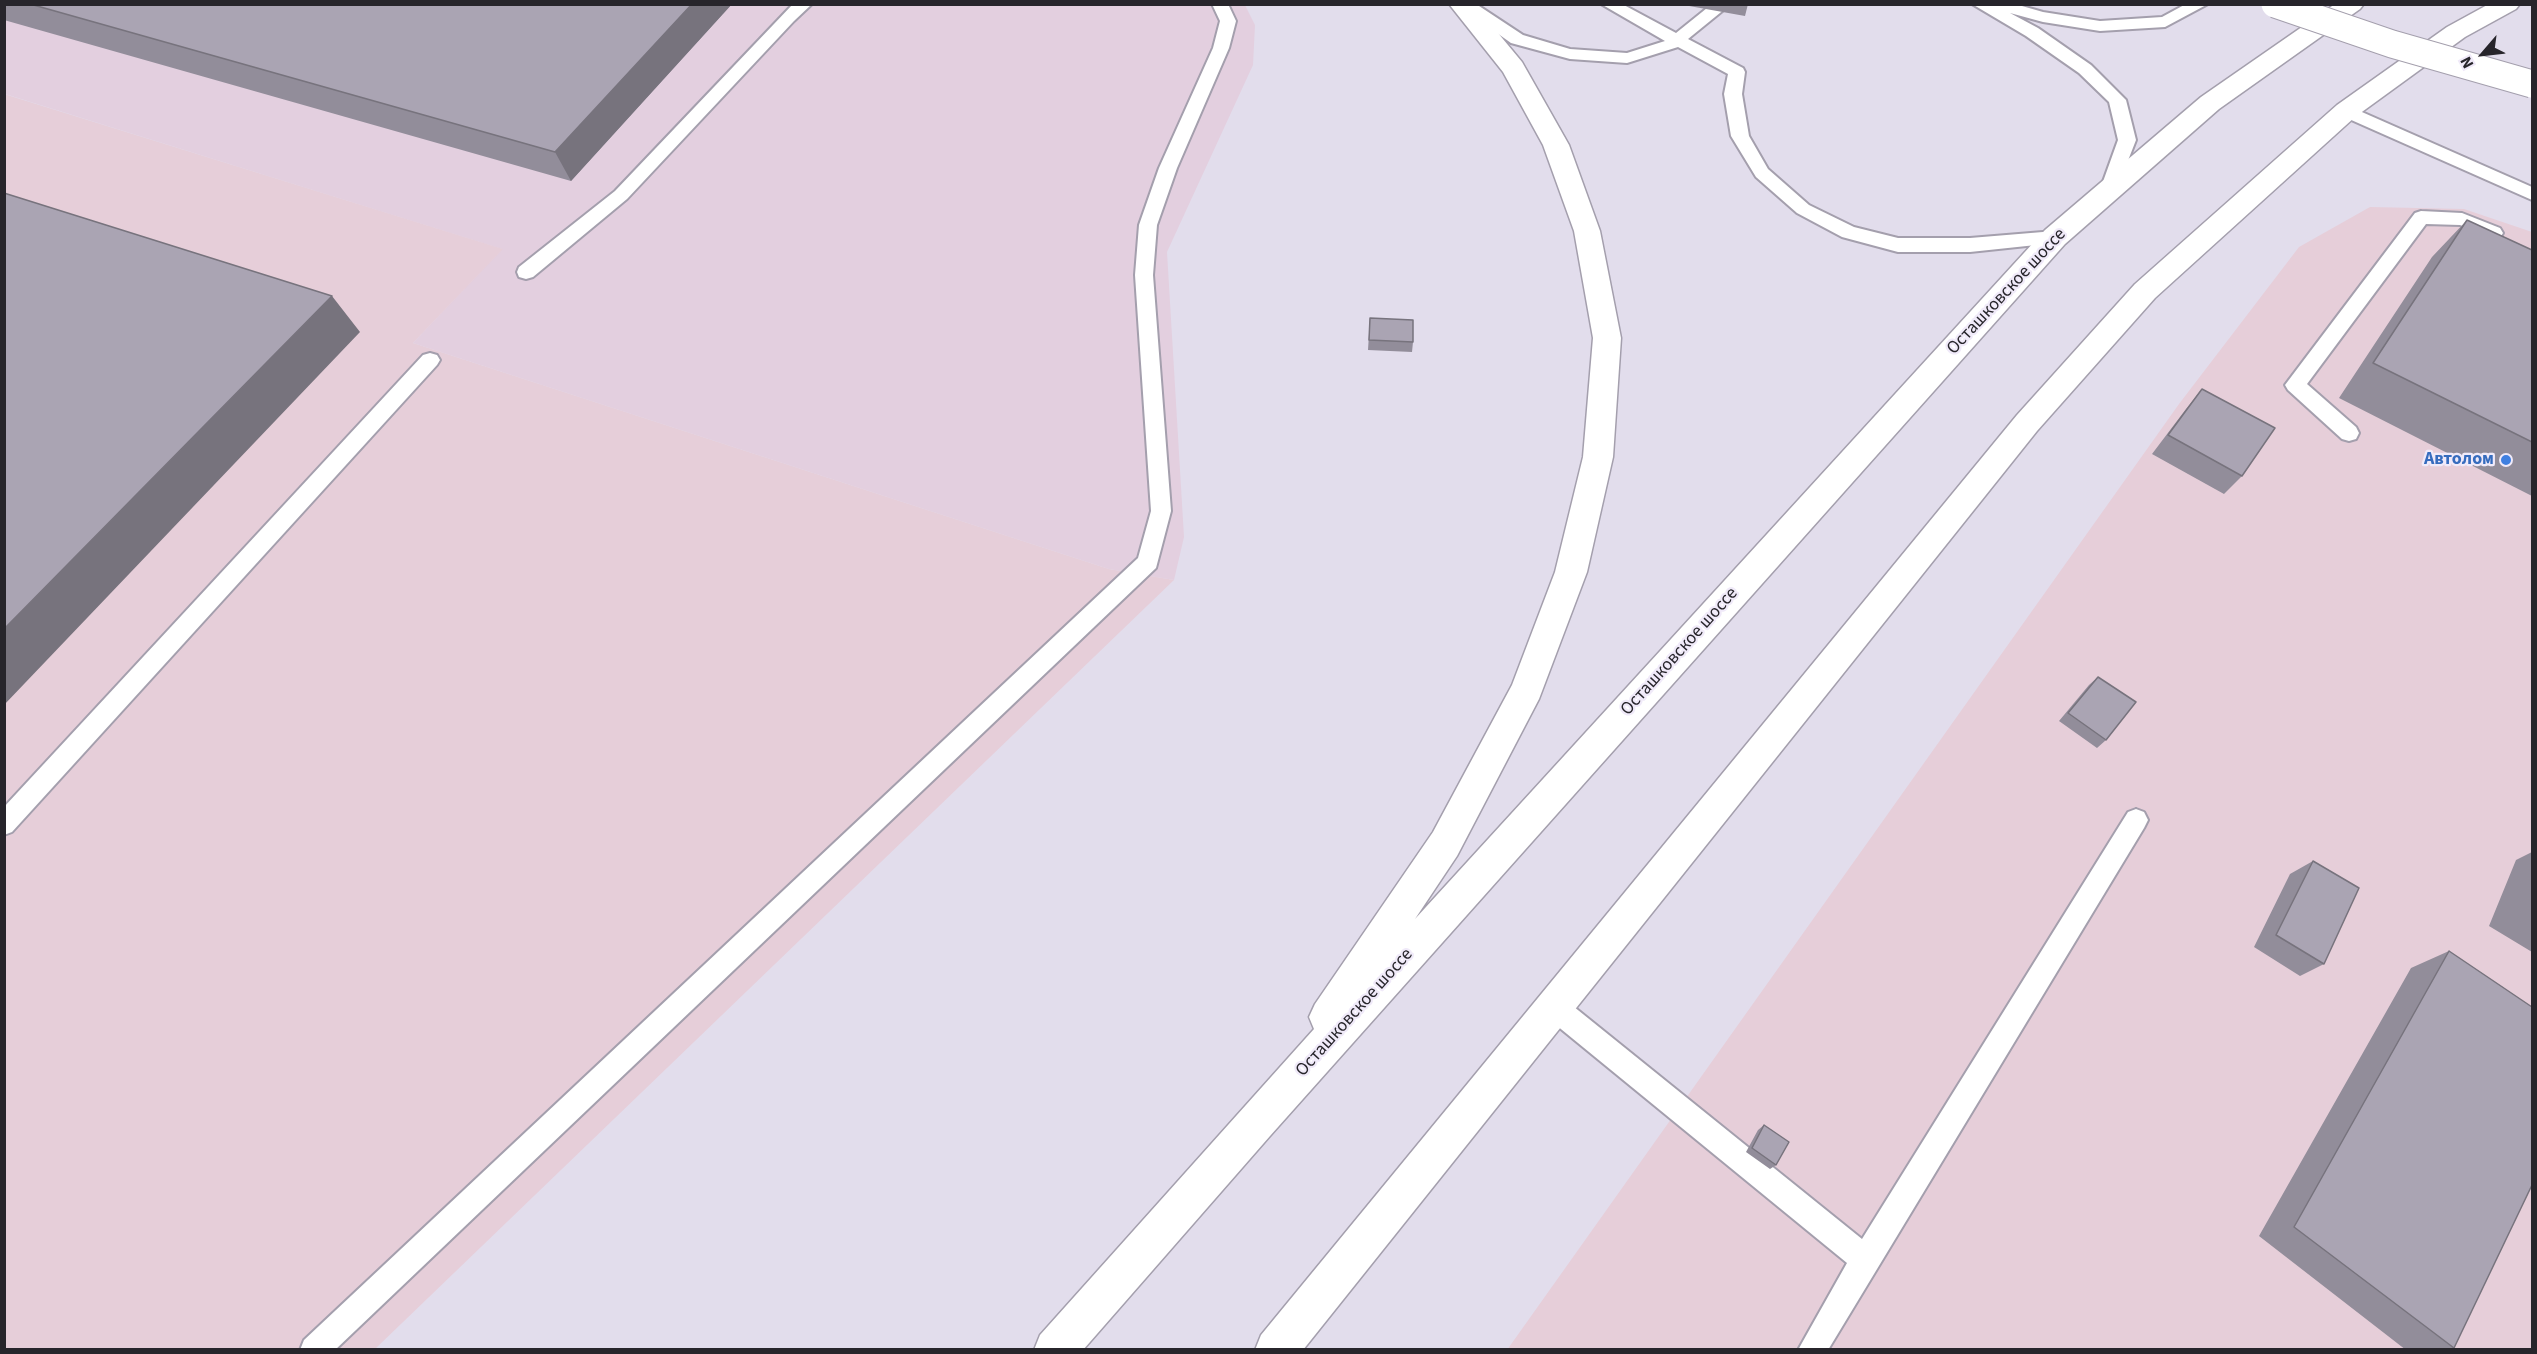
<!DOCTYPE html>
<html>
<head>
<meta charset="utf-8">
<style>
  body { margin:0 }
  #map { position:relative; width:2537px; height:1354px; overflow:hidden; background:#e2ddec; font-family:"Source Sans 3",sans-serif }
  canvas { display:block }
  .frame { position:absolute; inset:0; border:6px solid #27252b; pointer-events:none }
  .north { position:absolute; left:2453px; top:24px; width:60px; height:60px; -webkit-text-stroke:4px #f0eaf9; paint-order:stroke; rotate:242deg; font-size:16px; font-weight:700; line-height:24px; text-align:center; color:#27252b }
  .north::after { content:''; display:block; margin:auto; width:21px; height:27px; background:#27252b; clip-path:polygon(50% 0,100% 100%,50% 72%,0 100%) }
</style>
</head>
<body>
<div id="map">
<canvas width="2537" height="1354"></canvas>
<div class="frame"></div>
<div class="north">N</div>
</div>
<script>
const g = document.querySelector('canvas').getContext('2d');
g.lineJoin = 'round';
function fillPath(path, color) { g.fillStyle = color; g.fill(path, 'evenodd'); }
const poly = rows => new Path2D(rows.map(r => 'M' + r).join(''));
function stroke(path, color, width, dash) { g.strokeStyle = color; g.lineWidth = width; g.lineCap = dash ? 'butt' : 'round'; g.setLineDash(dash || []); g.stroke(path); }
function drawText(font, color, halo, rows, align = 'center') {
  g.font = font + ' "Source Sans 3",sans-serif'; g.lineWidth = 4.5; g.setLineDash([]); g.textBaseline = 'middle'; g.strokeStyle = halo; g.fillStyle = color; for (const [text, x, y, turn = 0] of rows) {
    g.save(); g.translate(x, y); g.rotate((+turn || 0) * Math.PI / 180); g.textAlign = isNaN(turn) ? turn : align; if (halo) g.strokeText(text, 0, 0); g.fillText(text, 0, 0); g.restore();
  }
}
fillPath(poly([
  [4,5,1245,5,1255,25,1253,65,1167,252,1184,537,1174,580,1109,569,413,343,502,249,5,94]
]), '#e3cfdf');
fillPath(poly([
  [4,94,503,249,413,343,1109,569,1174,580,375,1349,5,1349],
  [2370,207,2464,209,2532,232,2532,1349,1507,1350,2179,404,2299,247]
]), '#e6ced9');
const lane = poly([
  [793,4,812,4,794,21,627,199,533,277,526,279,519,277,517,272,519,267,615,191,793,4],
  [1212,4,1228,4,1236,21,1229,48,1177,168,1157,225,1153,275,1171,511,1156,568,335,1350,300,1350,304,1340,1138,558,1151,511,1135,275,1139,225,1159,168,1213,48,1220,21,1212,4],
  [1456,4,1476,4,1523,35,1570,49,1627,53,1665,41,1601,4,1622,4,1676,33,1712,4,1731,4,1688,39,1743,68,1745,72,1742,94,1749,136,1768,169,1809,205,1854,227,1898,238,1970,238,2055,231,2061,232,2064,237,2061,242,2055,243,1970,252,1898,252,1842,237,1797,213,1756,177,1731,136,1724,94,1728,74,1678,47,1627,63,1570,59,1511,43,1456,4],
  [1972,4,2015,4,2043,12,2100,21,2162,17,2186,4,2208,4,2165,27,2100,31,2043,22,2010,13,2038,28,2091,65,2126,100,2136,140,2115,194,2109,196,2103,194,2100,190,2118,140,2109,102,2079,73,2026,36,1972,4],
  [2346,105,2532,187,2532,200,2340,115,2337,111,2340,107,2346,105],
  [2421,211,2462,213,2500,228,2503,233,2500,238,2494,239,2460,225,2426,224,2307,384,2356,427,2359,433,2356,439,2349,441,2342,439,2288,390,2285,385,2415,213,2421,211],
  [430,353,437,355,440,360,437,365,12,832,4,835,4,807,423,355,430,353],
  [2136,809,2144,812,2148,820,2144,828,1828,1350,1798,1350,1847,1263,1545,1016,1541,1007,1545,998,1554,994,1563,998,1862,1239,2128,812,2136,809]
]);
const secondary = poly([
  [1449,4,1474,4,1522,62,1569,145,1600,231,1621,338,1613,457,1587,572,1539,699,1457,856,1415,919,2045,230,2201,97,2335,4,2364,4,2360,9,2219,109,2065,244,1270,1136,1083,1350,1034,1350,1040,1335,1314,1029,1309,1017,1315,1004,1433,832,1512,685,1555,572,1583,457,1593,338,1574,231,1543,145,1503,72,1449,4],
  [2489,4,2520,4,2516,9,2465,37,2355,117,2155,298,2037,431,1303,1350,1255,1350,1261,1335,2017,415,2135,284,2337,105,2447,27,2489,4]
]);
stroke(lane, '#a49fad', 4);
stroke(secondary, '#a49fad', 3);
fillPath(lane, '#fff');
fillPath(secondary, '#fff');
const secondaryBridge = poly([
  [2275,4,2392,44,2532,84]
]);
stroke(secondaryBridge, '#a49fad', 29, []);
stroke(secondaryBridge, '#fff', 27);
fillPath(poly([
  [4,4,732,4,571,181,4,20],
  [1678,4,1748,4,1745,16],
  [2467,220,2532,250,2532,496,2339,398,2432,257],
  [1370,318,1413,342,1412,352,1368,350],
  [2202,389,2242,476,2224,494,2152,454,2186,409],
  [2098,677,2106,740,2097,748,2059,721,2089,685],
  [2532,852,2532,952,2489,926,2516,860],
  [2313,861,2324,964,2300,976,2254,947,2290,874],
  [2449,951,2454,1348,2443,1350,2406,1350,2259,1236,2411,968],
  [1764,1125,1776,1165,1770,1169,1746,1152,1758,1130]
]), '#928d9a');
fillPath(poly([
  [692,4,732,4,571,181,555,152],
  [332,296,360,332,4,705,4,629]
]), '#77737d');
const building = poly([
  [30,4,692,4,555,152,30,4],
  [4,193,332,296,4,629,4,193],
  [2467,220,2532,250,2532,442,2373,363,2467,220],
  [1370,318,1413,320,1413,342,1369,340,1370,318],
  [2202,389,2275,428,2242,476,2168,435,2202,389],
  [2098,677,2136,702,2106,740,2068,713,2098,677],
  [2313,861,2359,888,2324,964,2276,935,2313,861],
  [2449,951,2532,1007,2532,1185,2454,1348,2294,1227,2449,951],
  [1764,1125,1789,1142,1776,1165,1752,1148,1764,1125]
]);
fillPath(building, '#aaa4b3');
stroke(building, '#77737d', 1.5);
for (const [x, y, r, color] of [
  [2506,460,6,"#3f7fe0"]
]) { const dot = new Path2D(); dot.arc(x, y, r, 0, 2 * Math.PI); g.fillStyle = color; g.fill(dot); stroke(dot, '#f0eaf9', 2); }
drawText('18px', '#27252b', '#f0eaf9', [
  ["Осташковское шоссе",2007,292,-47],
  ["Осташковское шоссе",1680,652,-48],
  ["Осташковское шоссе",1355,1013,-48]
]);
drawText('bold 18px', '#366cbe', '#f0eaf9', [
  ["Автолом",2494,460]
], 'right');
</script>
</body>
</html>
